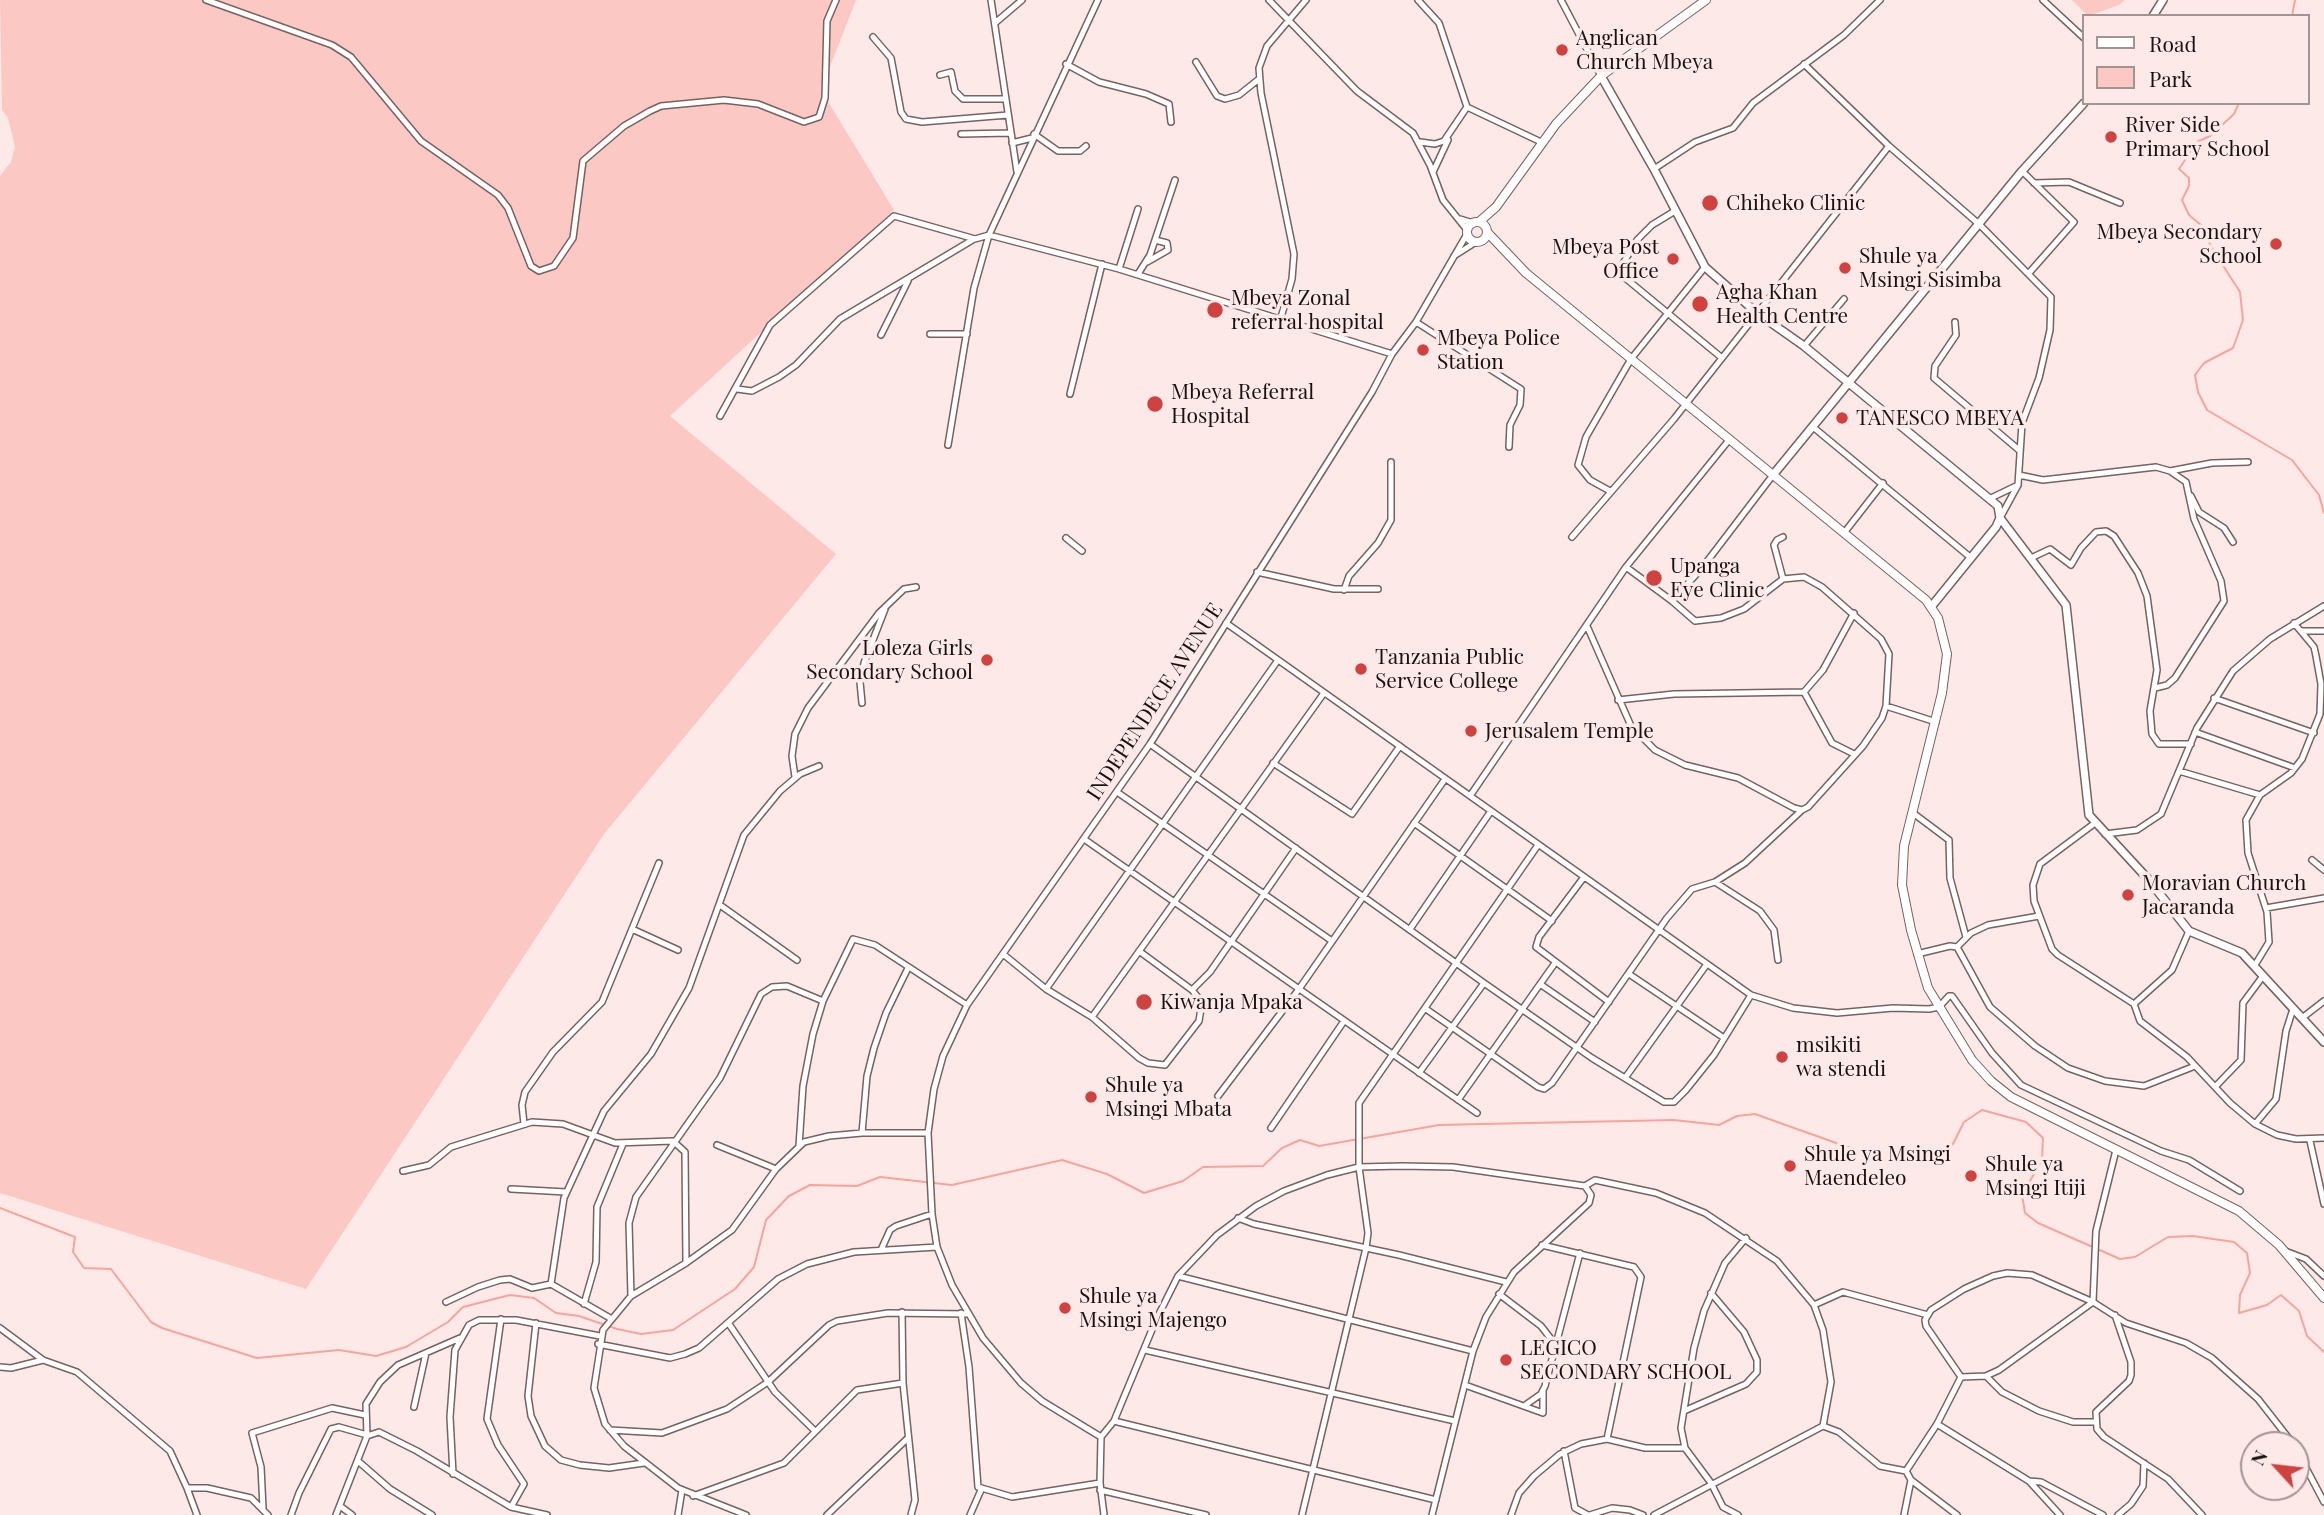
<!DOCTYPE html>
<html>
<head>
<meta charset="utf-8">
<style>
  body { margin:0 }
  #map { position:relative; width:2324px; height:1515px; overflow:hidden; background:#fdeae8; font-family:"Playfair Display",serif }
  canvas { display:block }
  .legend { position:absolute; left:2082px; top:14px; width:228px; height:91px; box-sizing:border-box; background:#fdeae8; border:2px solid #a29492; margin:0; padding:9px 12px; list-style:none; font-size:21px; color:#191211 }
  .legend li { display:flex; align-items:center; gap:14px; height:35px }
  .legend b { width:35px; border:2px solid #a29492 }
  .north { position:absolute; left:2240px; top:1431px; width:70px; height:70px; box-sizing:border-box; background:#fdeae8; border:2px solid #a29492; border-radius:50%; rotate:297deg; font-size:19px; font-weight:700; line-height:28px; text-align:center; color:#191211 }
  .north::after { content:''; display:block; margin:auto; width:24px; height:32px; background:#d04240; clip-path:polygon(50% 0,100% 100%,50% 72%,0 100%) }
</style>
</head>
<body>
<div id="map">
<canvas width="2324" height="1515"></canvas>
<ul class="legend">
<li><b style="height:9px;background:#fff"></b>Road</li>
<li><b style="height:19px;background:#fcc8c3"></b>Park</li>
</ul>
<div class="north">N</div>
</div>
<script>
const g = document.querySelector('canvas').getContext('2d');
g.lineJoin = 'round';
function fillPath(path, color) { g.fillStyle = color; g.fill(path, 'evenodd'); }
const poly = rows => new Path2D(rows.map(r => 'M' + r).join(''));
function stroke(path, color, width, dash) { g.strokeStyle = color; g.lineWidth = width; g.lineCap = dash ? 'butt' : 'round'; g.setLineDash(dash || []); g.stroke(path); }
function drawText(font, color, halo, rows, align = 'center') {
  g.font = font + ' "Playfair Display",serif'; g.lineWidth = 7; g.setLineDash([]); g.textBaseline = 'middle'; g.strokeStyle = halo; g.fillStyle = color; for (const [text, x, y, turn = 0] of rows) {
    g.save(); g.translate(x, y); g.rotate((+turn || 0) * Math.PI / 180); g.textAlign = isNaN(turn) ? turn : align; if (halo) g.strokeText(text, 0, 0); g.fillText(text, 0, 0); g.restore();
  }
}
fillPath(poly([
  [0,0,856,0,821,90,894,210,670,416,836,554,604,834,306,1289,0,1193,0,176,11,162,15,147,8,118,2,110],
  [2072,0,2125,0,2119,5,2088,16]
]), '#fcc8c3');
stroke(poly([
  [2292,16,2295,0],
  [2239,103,2234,114,2210,136,2197,142,2179,169,2189,178,2189,186,2182,200,2189,215,2207,230,2210,245,2240,292,2243,320,2233,348,2204,363,2195,375,2198,392,2207,410,2292,460,2319,495,2324,513],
  [0,1208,75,1237,73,1252,84,1268,111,1269,151,1322,162,1328,257,1358,339,1350,376,1356,406,1347,448,1322,463,1307,510,1295,534,1298,556,1313,579,1316,617,1329,641,1334,673,1330,735,1289,754,1267,766,1220,789,1196,810,1185,857,1186,880,1177,952,1185,1062,1160,1107,1174,1144,1193,1183,1181,1203,1167,1263,1166,1282,1148,1300,1140,1319,1146,1439,1125,1482,1124,1674,1120,1719,1125,1737,1116,1755,1114,1881,1159,1923,1159,1953,1144,1964,1122,1982,1110,2026,1122,2043,1138,2042,1160,2022,1195,2025,1213,2038,1223,2120,1259,2135,1257,2168,1237,2193,1236,2234,1242,2247,1253,2250,1273,2240,1295,2239,1313,2267,1305,2281,1295,2299,1311,2307,1336,2324,1352]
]), '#f8a49c', 2);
const minor = poly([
  [206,0,332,45,351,57,421,141,498,195,508,208,531,266,539,271,554,266,573,238,583,161,624,126,650,111,661,106,724,100,758,104,804,122,819,117,825,98,827,21,836,0],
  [991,0,1017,172],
  [1098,0,989,235,1119,269,1392,354],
  [1269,0,1357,91,1413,133,1430,165,1443,200,1467,230],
  [1418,0,1439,23,1467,107,1444,141,1435,144,1420,142],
  [1561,0,1601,76],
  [2043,0,2084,38],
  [995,23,1022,0],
  [873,37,891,58,901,112,906,119,922,122,1008,115],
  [1196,62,1217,96,1225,99,1239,95,1259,79],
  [1066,64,1099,82,1146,94,1169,104,1171,122],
  [1804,64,1889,146,1980,225,2051,297,2050,330,2039,378,2022,423,2018,485,2000,518],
  [940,75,951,72,955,91,963,99,1005,99],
  [1467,107,1541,142],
  [961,134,1010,133],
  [1034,134,1058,151,1080,151,1086,146],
  [1012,143,1032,138],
  [1654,169,1695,142,1733,128,1753,103,1844,35,1880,0],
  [2022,171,2074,222,2029,273],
  [1433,172,1448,140],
  [2034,183,2069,182,2120,203],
  [1675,211,1652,225,1637,240,1618,272,1722,358],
  [1460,219,1473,223],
  [1454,256,1476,242],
  [1147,262,1168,250,1167,243,1155,240],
  [1119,269,1138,209],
  [1138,274,1150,255,1175,180],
  [1280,321,1292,279,1294,254,1261,93,1259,68,1267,46,1306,0],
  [1416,322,1521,389,1520,405,1510,425,1509,447],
  [1955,322,1956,335,1935,366,1934,378,2019,450],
  [930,334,967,334],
  [881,335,908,281],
  [1804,346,1844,299],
  [737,389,752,391,779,377,796,365,840,319,974,239],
  [1070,394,1102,264],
  [720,416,770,325,894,216,975,239,989,235,974,288,948,445],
  [1813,427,1970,557],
  [2170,471,2212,463,2248,462],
  [2019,475,2043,480,2156,467,2170,471,2186,482,2194,519,2221,581,2224,601,2175,678,2167,685,2155,688],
  [1610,491,1590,480,1578,465,1586,437,1631,359,1705,267],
  [2191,496,2199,512,2224,528,2233,542],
  [1991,498,2018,485],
  [1844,533,1883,483],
  [1572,537,1674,419,1889,146],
  [1066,538,1082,551],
  [2031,558,2050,549,2071,565,2081,548,2096,532,2106,531,2114,536,2138,573,2147,596,2157,670,2150,711,2152,734,2159,744,2191,744],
  [1626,567,1672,601,1702,568,1773,475],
  [1257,572,1334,589,1378,589],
  [1783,579,1774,545,1777,540,1783,537],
  [1344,590,1349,576,1378,543,1391,520,1391,462],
  [1226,623,1751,995,1793,1008,1837,1013,1893,1008,1929,1009,1939,1007,1949,996,1952,996,1992,1053,2021,1085,2161,1151,2189,1160,2240,1191],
  [1587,626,1631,726,1655,750,1685,765,1738,778,1794,808,1802,810,1808,807,1863,746,1882,718,1886,706,1889,654,1881,639,1822,587,1804,577,1783,579,1744,609,1721,618,1695,621,1672,601],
  [2302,631,2324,631],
  [1804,692,1832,743,1854,754],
  [2214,698,2314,733],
  [1618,700,1674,694,1804,692,1823,670,1854,613],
  [862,703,860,682,864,663,885,609],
  [1886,706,1936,722],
  [2195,732,2295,768],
  [1150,744,1484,983,1592,1058,1664,1102,1674,1102,1686,1090,1714,1055,1751,995],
  [1273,763,1352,814,1400,746],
  [2179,771,2260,795],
  [795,777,792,756,795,734,808,708,879,613,904,589,916,587],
  [1117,792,1332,941],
  [1470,796,1626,567,1729,440],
  [1913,813,1949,840,1950,878,1966,937],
  [1414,823,1552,921],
  [2095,823,2040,864,2033,885,2034,901,2052,949,2058,955,2134,1004],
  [2105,834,2137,830,2161,814,2197,728,2233,671,2270,639,2324,606],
  [1084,839,1477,1113],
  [2312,860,2324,870],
  [1584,877,1539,937,1536,947,1609,1002],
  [1715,882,1745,863,1802,810],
  [720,905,797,960],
  [2266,908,2324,898],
  [632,929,678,950],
  [1410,929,1491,811],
  [2189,931,2172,970,2134,1004,2140,1021,2187,1057,2230,1103,2255,1124,2277,1135,2296,1139,2324,1138],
  [1957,947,1971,933,1988,925,2039,916],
  [1003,954,1046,989,1092,1017,1139,1058,1148,1063,1165,1065,1199,1021,1202,1002,1192,990,1139,951],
  [1917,954,1950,946,1957,947,1990,1007,2035,1046,2068,1068,2105,1081,2144,1086,2195,1066],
  [2255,965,2269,942,2267,912,2248,853,2246,820,2260,795,2291,773,2302,759,2320,714,2321,684,2316,656,2314,647,2294,623],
  [1629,974,1724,1038],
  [1540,984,1595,1022],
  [1046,989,1278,660],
  [1192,990,1210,972,1296,848],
  [1426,1009,1538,1087,1544,1089,1552,1083,1667,918,1692,889,1715,882,1760,911,1774,930,1778,960],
  [1092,1017,1324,693],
  [2302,1018,2324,1001],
  [1419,1073,1484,983],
  [1625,1078,1707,964],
  [2215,1087,2241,1060,2243,1003,2263,976],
  [1218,1096,1299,989,1445,779],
  [1458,1100,1555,963],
  [524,1124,522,1105,525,1092,553,1052,602,1002,659,863],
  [2255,1124,2276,1099,2286,1031,2293,1009],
  [1271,1128,1344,1021],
  [862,1133,867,1076,874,1048,886,1013,908,968],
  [2310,1141,2324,1204],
  [717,1145,776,1169],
  [799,1146,803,1086,813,1034,823,1001,853,939,875,945,967,1005],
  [403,1171,429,1165,451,1147,532,1122,563,1124,615,1143,673,1141,685,1152,686,1263],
  [1585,1186,1595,1180,1656,1193,1705,1213,1777,1261,1814,1305,1823,1330,1831,1382,1823,1426],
  [511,1189,566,1192],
  [1238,1218,1254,1224,1399,1255,1506,1282],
  [1542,1245,1634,1267,1641,1277,1607,1439],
  [881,1250,890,1230,896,1226,932,1214],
  [2285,1251,2306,1259,2324,1276],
  [1178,1276,1473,1351],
  [1499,1294,1541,1326,1551,1339,1552,1348],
  [631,1296,629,1223,636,1197,720,1078,761,994,772,987,787,986,823,1001],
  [446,1302,478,1287,500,1280,510,1279,532,1288,551,1284],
  [584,1304,596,1262,597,1207,623,1144],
  [1814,1305,1843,1292,1928,1315],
  [902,1312,903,1383,915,1500,911,1515],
  [961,1313,969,1367,978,1487,1012,1497,1100,1483],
  [2115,1315,2131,1362,2131,1375,2129,1381,2096,1412,2097,1429,2104,1437,2168,1479,2202,1515],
  [610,1318,551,1284,564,1198,604,1111,651,1054,689,988,744,835,780,791,800,774,819,766],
  [501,1319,487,1419,498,1445,524,1484,511,1507],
  [536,1323,528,1396,531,1416,545,1446,561,1460,580,1465,609,1468,644,1463],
  [729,1324,775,1392,815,1431],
  [0,1328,43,1360],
  [598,1344,670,1358,685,1354,699,1348,778,1279,807,1264,854,1252,937,1247],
  [1145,1350,1455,1421],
  [0,1367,11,1368,43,1360,77,1372,170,1451,187,1488,207,1488,251,1498,268,1515],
  [1986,1376,2002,1392,2039,1411,2073,1422,2095,1422],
  [1961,1377,1926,1326,1925,1320,1931,1310,1964,1289,1993,1276,2007,1273,2032,1275,2093,1302,2126,1323,2186,1343,2212,1358,2258,1399,2294,1445],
  [1465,1385,1543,1413,1543,1391],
  [1524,1406,1541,1394,1545,1386,1580,1253],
  [414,1407,426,1353],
  [1684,1411,1746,1384,1757,1372,1757,1360,1744,1332,1711,1293],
  [1114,1421,1436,1500],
  [1937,1424,2029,1481,2060,1515],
  [610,1430,662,1433,727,1409,768,1382,829,1325,837,1321,888,1313,968,1314],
  [367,1436,366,1404,380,1382,398,1365,460,1338],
  [1101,1437,1114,1421,1156,1320,1178,1276,1217,1235,1256,1206,1284,1191,1327,1175,1359,1167,1402,1166,1453,1167,1585,1186,1591,1195,1589,1203,1514,1272,1486,1317,1473,1351,1432,1515],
  [2296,1449,2324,1502],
  [1564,1451,1575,1508,1588,1515],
  [358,1461,390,1489,432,1515],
  [1906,1471,1911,1480,1957,1515],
  [453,1474,450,1417,455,1350,469,1325,479,1320,516,1320,600,1336],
  [2029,1481,2041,1482,2103,1515],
  [187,1488,197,1515],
  [1100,1490,1206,1515],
  [693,1496,784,1463,857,1390,903,1383],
  [340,1506,352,1515],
  [263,1508,261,1467,252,1433,332,1408,365,1415],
  [291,1515,299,1493,331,1429,339,1427,367,1435],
  [336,1515,367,1436,379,1432,417,1451,511,1507,547,1515],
  [678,1515,682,1490],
  [746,1515,678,1488,624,1446,605,1424,594,1388,603,1330,631,1296,686,1263,732,1230,776,1169,804,1142,829,1136,862,1133,928,1133],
  [827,1515,908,1438],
  [970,1515,981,1490],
  [1104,1515,1100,1483,1101,1437,1042,1401,1021,1383,983,1338,952,1285,937,1247,932,1214,928,1133,934,1089,943,1056,967,1005,1150,744,1372,392,1392,354,1416,322,1467,234],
  [1302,1515,1366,1248,1368,1233,1359,1167,1359,1103,1538,845],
  [1511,1515,1519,1493,1534,1476,1560,1454,1581,1444,1607,1439,1645,1448,1685,1448],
  [1590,1515,1612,1508,1630,1510,1643,1515],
  [1654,1515,1823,1426,1839,1432,1880,1466,1906,1471,1937,1424,1961,1377,1986,1376,1999,1370,2093,1302,2096,1231,2116,1150],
  [1738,1515,1723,1507,1711,1483,1685,1448,1681,1428,1694,1348,1704,1311,1725,1263,1746,1238],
  [1904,1515,1911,1480],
  [2118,1515,2131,1504,2143,1486,2144,1463]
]);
const tertiary = poly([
  [2153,16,2163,0],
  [1601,76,1654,169,1705,267,1757,313,1804,346,1998,506,2000,518,1996,527,1931,607],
  [1773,475,2022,171,2084,103],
  [2000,518,2066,605,2089,815,2148,879,2189,931,2242,953,2324,1042]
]);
const secondary = poly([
  '1467 232a10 10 0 1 1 20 0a10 10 0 1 1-20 0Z',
  [1479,222,1496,207,1556,124,1601,76,1706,0],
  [1487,232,1526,273,1926,600,1938,618,1947,654,1942,693,1904,846,1902,885,1911,930,1928,988,1972,1060,1991,1081,2011,1097,2239,1211,2279,1245,2324,1298]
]);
stroke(minor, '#766260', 8);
stroke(tertiary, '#766260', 10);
stroke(secondary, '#766260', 10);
stroke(minor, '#fff', 5);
stroke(tertiary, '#fff', 7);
stroke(secondary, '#fff', 8);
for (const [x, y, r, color] of [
  [1562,50,7,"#d04240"],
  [2111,137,7,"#d04240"],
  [1710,203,9,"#d04240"],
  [2276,244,7,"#d04240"],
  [1673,259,7,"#d04240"],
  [1845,268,7,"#d04240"],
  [1700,304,9,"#d04240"],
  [1215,310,9,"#d04240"],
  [1423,350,7,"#d04240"],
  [1155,404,9,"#d04240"],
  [1842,418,7,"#d04240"],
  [1654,578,9,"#d04240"],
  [987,660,7,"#d04240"],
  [1361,669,7,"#d04240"],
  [1471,731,7,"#d04240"],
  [2128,895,7,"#d04240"],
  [1144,1002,9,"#d04240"],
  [1782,1057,7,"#d04240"],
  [1091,1097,7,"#d04240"],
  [1790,1166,7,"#d04240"],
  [1971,1176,7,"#d04240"],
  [1065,1308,7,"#d04240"],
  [1506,1360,7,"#d04240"]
]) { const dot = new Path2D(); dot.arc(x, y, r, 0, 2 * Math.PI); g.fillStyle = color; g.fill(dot); stroke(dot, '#fdeae8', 2.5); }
drawText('21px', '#191211', '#fdeae8', [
  ["Anglican",1576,38],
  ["Church Mbeya",1576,62],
  ["River Side",2125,125],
  ["Primary School",2125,149],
  ["Chiheko Clinic",1726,203],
  ["Mbeya Secondary",2262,232,"right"],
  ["School",2262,256,"right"],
  ["Mbeya Post",1659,247,"right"],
  ["Office",1659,271,"right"],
  ["Shule ya",1859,256],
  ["Msingi Sisimba",1859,280],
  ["Agha Khan",1716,292],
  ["Health Centre",1716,316],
  ["Mbeya Zonal",1231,298],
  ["referral hospital",1231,322],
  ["Mbeya Police",1437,338],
  ["Station",1437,362],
  ["Mbeya Referral",1171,392],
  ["Hospital",1171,416],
  ["TANESCO MBEYA",1856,418],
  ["Upanga",1670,566],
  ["Eye Clinic",1670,590],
  ["Loleza Girls",973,648,"right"],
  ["Secondary School",973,672,"right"],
  ["Tanzania Public",1375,657],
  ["Service College",1375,681],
  ["Jerusalem Temple",1485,731],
  ["Moravian Church",2142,883],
  ["Jacaranda",2142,907],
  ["Kiwanja Mpaka",1160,1002],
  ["msikiti",1796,1045],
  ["wa stendi",1796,1069],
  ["Shule ya",1105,1085],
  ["Msingi Mbata",1105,1109],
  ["Shule ya Msingi",1804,1154],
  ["Maendeleo",1804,1178],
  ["Shule ya",1985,1164],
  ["Msingi Itiji",1985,1188],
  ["Shule ya",1079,1296],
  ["Msingi Majengo",1079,1320],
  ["LEGICO",1520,1348],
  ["SECONDARY SCHOOL",1520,1372]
], 'left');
drawText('21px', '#191211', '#fdeae8', [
  ["INDEPENDECE AVENUE",1155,702,-57]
]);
</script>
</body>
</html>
